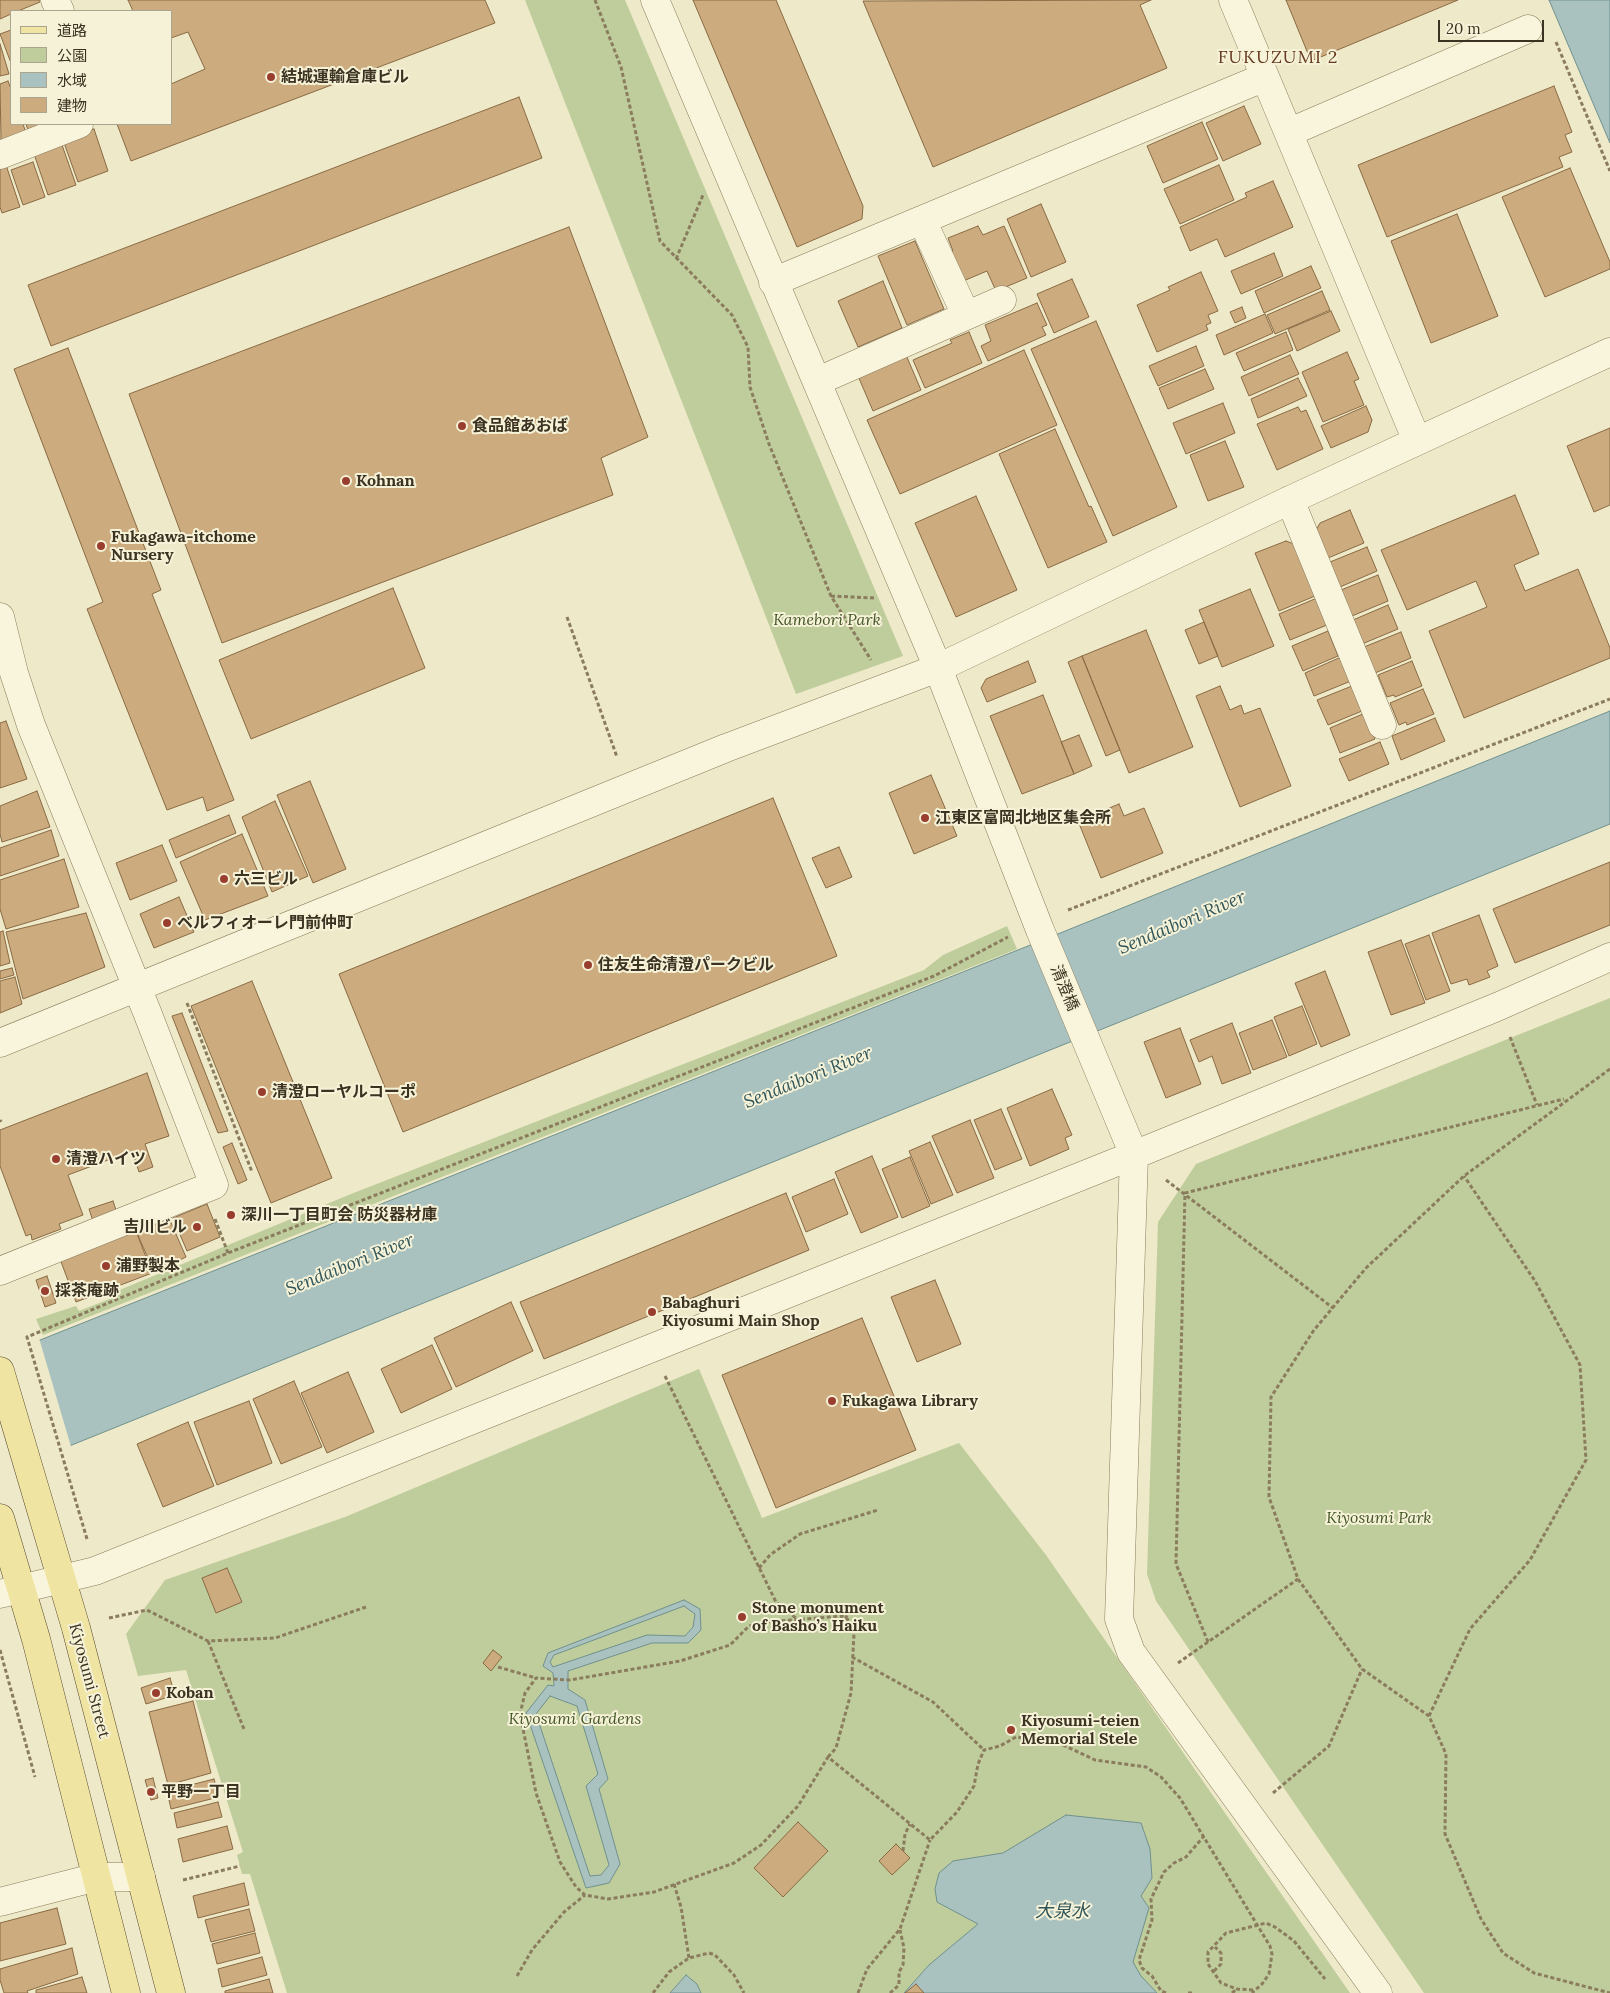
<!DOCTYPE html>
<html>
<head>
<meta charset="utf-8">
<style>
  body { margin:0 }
  #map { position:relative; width:1610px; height:1993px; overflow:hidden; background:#eee9c8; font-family:Lora,"Noto Sans JP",serif }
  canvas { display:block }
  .legend { position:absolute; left:10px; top:10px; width:162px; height:115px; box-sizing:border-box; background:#f6f2d8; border:1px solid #aba58f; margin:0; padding:6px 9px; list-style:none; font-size:15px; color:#3b3221 }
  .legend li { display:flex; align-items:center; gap:10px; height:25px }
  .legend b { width:25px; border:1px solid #aba58f }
  .scale { position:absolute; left:1438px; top:20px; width:106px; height:22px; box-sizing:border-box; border:2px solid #3b3221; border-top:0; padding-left:6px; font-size:15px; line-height:18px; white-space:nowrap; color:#3b3221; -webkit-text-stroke:4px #f6f2d8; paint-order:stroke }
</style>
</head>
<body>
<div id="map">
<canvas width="1610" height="1993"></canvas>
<ul class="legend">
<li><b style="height:6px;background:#f0e4a2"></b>道路</li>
<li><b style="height:14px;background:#bfcd9c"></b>公園</li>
<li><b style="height:14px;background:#a9c2bf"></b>水域</li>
<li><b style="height:14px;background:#ccab7f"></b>建物</li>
</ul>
<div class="scale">20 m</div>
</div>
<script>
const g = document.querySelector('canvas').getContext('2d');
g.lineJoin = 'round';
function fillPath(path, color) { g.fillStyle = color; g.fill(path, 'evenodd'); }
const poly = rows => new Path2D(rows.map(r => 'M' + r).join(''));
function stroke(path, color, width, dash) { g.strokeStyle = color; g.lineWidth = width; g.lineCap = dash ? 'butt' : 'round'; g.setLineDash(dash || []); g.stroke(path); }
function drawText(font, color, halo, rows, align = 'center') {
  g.font = font + ' Lora,"Noto Sans JP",serif'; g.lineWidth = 4; g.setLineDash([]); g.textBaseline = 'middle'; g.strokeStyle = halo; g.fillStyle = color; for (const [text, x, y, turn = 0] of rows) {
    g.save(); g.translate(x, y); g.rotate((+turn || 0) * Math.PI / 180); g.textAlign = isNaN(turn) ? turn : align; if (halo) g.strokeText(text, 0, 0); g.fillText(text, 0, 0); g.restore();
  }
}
fillPath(poly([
  [525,0,625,0,903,656,796,694],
  [1007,926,1017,949,43,1335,36,1319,76,1306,79,1311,112,1298,110,1294,351,1194,924,970,943,955],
  [1610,998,1610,1993,1424,1993,1156,1601,1147,1574,1158,1222,1196,1164],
  [699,1369,762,1518,959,1443,1046,1555,1350,1993,287,1993,250,1874,242,1874,237,1855,243,1852,186,1670,138,1676,126,1634,165,1580,345,1517]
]), '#bfcd9c');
const water = poly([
  [1549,0,1610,0,1610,143,1549,0],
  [1610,711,1610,824,0,1474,0,1356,1043,940,1610,711],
  [684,1600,700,1609,701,1630,688,1643,652,1643,568,1671,568,1689,585,1700,608,1779,599,1789,620,1864,609,1883,586,1888,526,1713,548,1685,554,1686,553,1673,543,1666,548,1653,684,1600],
  [684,1606,695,1614,693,1627,685,1636,647,1635,553,1667,550,1662,554,1655,684,1606],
  [550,1696,577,1706,598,1774,586,1786,609,1865,601,1875,590,1876,536,1714,550,1696],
  [1066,1815,1141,1823,1150,1849,1152,1878,1141,1896,1149,1908,1133,1962,1141,1976,1157,1993,904,1993,929,1965,978,1924,937,1902,935,1889,939,1873,953,1861,1003,1853,1066,1815],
  [686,1975,697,1984,701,1993,670,1993,686,1975]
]);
fillPath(water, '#a9c2bf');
stroke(water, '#70918e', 1);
fillPath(poly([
  [39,1338,72,1450,0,1477,0,1353]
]), '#eee9c8');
const building = poly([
  [0,0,39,0,40,2,18,11,11,11,11,14,0,19,0,0],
  [128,0,485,0,495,23,131,161,117,124,171,124,171,84,205,69,188,32,171,38,171,11,133,11,128,0],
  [693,0,776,0,863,206,862,219,797,247,693,0],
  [1151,0,1140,5,1167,68,933,167,863,1,1151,0],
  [1286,0,1458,0,1311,61,1286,0],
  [11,30,11,63,0,34,11,30],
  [0,44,9,74,0,76,0,44],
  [8,81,11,89,11,124,23,124,26,133,1,141,0,84,8,81],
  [1554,86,1572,132,1565,135,1572,152,1559,157,1563,167,1387,237,1358,165,1554,86],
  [519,97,542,158,51,346,28,285,519,97],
  [1244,106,1261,144,1223,161,1206,123,1244,106],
  [1202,122,1218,159,1163,183,1147,146,1202,122],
  [26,124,42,124,43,128,29,133,26,124],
  [94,129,108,171,78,182,63,140,94,129],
  [61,142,76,185,48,195,33,151,61,142],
  [5,162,20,207,2,213,0,207,0,164,5,162],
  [33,162,45,197,23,205,11,170,33,162],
  [1219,165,1234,200,1180,224,1164,189,1219,165],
  [1570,168,1610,262,1610,269,1545,297,1502,197,1570,168],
  [1273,181,1293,227,1225,257,1217,239,1190,251,1180,227,1247,197,1245,193,1273,181],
  [1041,204,1066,262,1031,277,1007,219,1041,204],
  [1457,214,1498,316,1431,343,1391,241,1457,214],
  [978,226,983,235,1004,226,1027,278,996,291,987,271,961,282,949,253,953,251,948,238,978,226],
  [569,227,648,437,601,458,613,495,222,643,129,394,569,227],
  [915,241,944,309,907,325,878,256,915,241],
  [1274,253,1283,276,1241,294,1231,271,1274,253],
  [1311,266,1321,288,1264,313,1255,291,1311,266],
  [1201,272,1218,311,1208,315,1211,323,1206,325,1208,330,1157,352,1137,305,1170,290,1168,287,1201,272],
  [1072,279,1089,317,1054,333,1037,294,1072,279],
  [883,281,902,328,858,347,838,301,883,281],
  [1322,291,1330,310,1275,334,1267,315,1322,291],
  [1037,303,1047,325,1042,327,1046,335,988,361,981,346,991,341,985,325,1037,303],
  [1242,307,1246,318,1235,323,1230,312,1242,307],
  [1331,311,1340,331,1297,351,1288,329,1331,311],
  [1265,314,1273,333,1224,355,1216,335,1265,314],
  [1096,321,1177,507,1113,536,1031,349,1096,321],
  [969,332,982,363,925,388,913,360,952,343,950,340,969,332],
  [1286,332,1293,350,1244,371,1236,353,1286,332],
  [1196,346,1204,366,1158,386,1149,366,1196,346],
  [68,348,161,590,152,594,234,800,207,811,203,797,167,810,87,609,103,602,14,369,68,348],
  [1024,350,1057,425,900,494,867,420,1024,350],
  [1347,352,1359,379,1354,381,1364,405,1323,422,1302,372,1347,352],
  [906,355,921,390,873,411,858,376,906,355],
  [1290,355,1299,374,1249,396,1241,377,1290,355],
  [1205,369,1214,389,1168,409,1159,388,1205,369],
  [1298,378,1307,396,1258,418,1251,399,1298,378],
  [1223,403,1235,433,1186,454,1173,423,1223,403],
  [1366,406,1372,420,1368,432,1331,448,1321,426,1366,406],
  [1298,407,1301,412,1306,410,1323,449,1277,470,1257,424,1298,407],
  [1610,428,1610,505,1594,512,1567,446,1610,428],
  [1055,429,1089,507,1091,506,1107,542,1048,568,999,454,1055,429],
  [1225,441,1244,487,1208,501,1190,455,1225,441],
  [1515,495,1539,554,1514,565,1525,591,1578,569,1610,648,1610,658,1464,718,1429,631,1487,607,1476,581,1407,610,1381,550,1515,495],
  [976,496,1017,590,956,617,915,523,976,496],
  [1350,510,1364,543,1328,558,1316,530,1320,523,1350,510],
  [1286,541,1294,544,1315,596,1279,611,1255,553,1286,541],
  [1367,547,1377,571,1340,587,1330,562,1367,547],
  [1378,575,1388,601,1352,616,1341,590,1378,575],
  [393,588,425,668,251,739,219,660,393,588],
  [1250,589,1274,646,1222,667,1199,610,1250,589],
  [1317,598,1327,625,1290,640,1279,614,1317,598],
  [1388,605,1398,629,1362,644,1353,620,1388,605],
  [1204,622,1218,656,1199,664,1185,630,1204,622],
  [1146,630,1193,747,1129,773,1082,656,1146,630],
  [1328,631,1338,656,1303,671,1292,646,1328,631],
  [1401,632,1411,658,1375,673,1364,647,1401,632],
  [1082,656,1120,750,1106,756,1068,662,1082,656],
  [1341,657,1351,681,1314,696,1305,673,1341,657],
  [1028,661,1036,682,987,702,981,688,986,679,1028,661],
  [1412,661,1422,686,1395,697,1394,695,1387,697,1378,675,1412,661],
  [1220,686,1230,710,1241,705,1244,714,1260,708,1291,786,1240,807,1196,696,1220,686],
  [1352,686,1362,711,1328,725,1317,700,1352,686],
  [1423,689,1434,714,1407,725,1406,722,1399,725,1390,703,1423,689],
  [1043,695,1074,774,1022,794,990,716,1043,695],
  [1365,713,1375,739,1340,753,1330,728,1365,713],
  [1435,718,1445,741,1401,760,1392,736,1435,718],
  [6,721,27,779,0,788,0,723,6,721],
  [1079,735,1092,766,1074,774,1061,742,1079,735],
  [1380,742,1389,764,1349,781,1339,759,1380,742],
  [931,775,957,836,914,854,889,793,931,775],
  [310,781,346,869,313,883,277,795,310,781],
  [37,791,50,827,2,842,0,834,0,806,37,791],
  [773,798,837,956,403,1132,339,974,773,798],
  [275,801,308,876,272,892,242,817,275,801],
  [1119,804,1124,816,1144,808,1163,853,1101,878,1078,821,1119,804],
  [229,815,236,833,176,858,169,840,229,815],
  [51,830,59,856,0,876,0,848,51,830],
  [242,834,268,896,205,920,180,862,242,834],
  [162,845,177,881,130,900,116,863,162,845],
  [839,847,852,877,826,888,812,858,839,847],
  [64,859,79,907,6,929,0,909,0,880,64,859],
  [1610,862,1610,925,1515,963,1493,909,1610,862],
  [179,897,194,932,154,948,140,914,179,897],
  [86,913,105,967,23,999,6,932,86,913],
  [1479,915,1498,966,1487,971,1490,977,1469,985,1467,979,1451,984,1432,933,1479,915],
  [3,931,10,963,0,966,0,932,3,931],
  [1429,935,1450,991,1426,1000,1405,944,1429,935],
  [1401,940,1425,1003,1391,1015,1368,952,1401,940],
  [12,968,14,975,0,979,0,971,12,968],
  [1325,971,1350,1035,1321,1047,1295,983,1325,971],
  [15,977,22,1004,0,1013,0,981,15,977],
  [252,981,332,1178,271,1203,191,1006,252,981],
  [1302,1006,1317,1044,1289,1056,1274,1017,1302,1006],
  [182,1013,228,1131,218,1133,172,1016,182,1013],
  [1272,1020,1287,1057,1253,1070,1239,1033,1272,1020],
  [1232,1023,1251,1073,1222,1084,1212,1056,1199,1062,1190,1040,1232,1023],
  [1180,1028,1201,1084,1166,1098,1144,1042,1180,1028],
  [147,1073,169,1136,145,1144,153,1167,139,1172,132,1151,68,1175,83,1215,59,1224,61,1229,32,1240,31,1234,26,1236,0,1166,0,1130,147,1073],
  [1052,1089,1072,1135,1065,1138,1069,1149,1030,1166,1007,1108,1052,1089],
  [1001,1109,1022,1159,995,1170,974,1120,1001,1109],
  [970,1120,994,1178,957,1193,932,1136,970,1120],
  [930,1142,953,1195,931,1204,909,1151,930,1142],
  [232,1143,247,1180,238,1184,223,1147,232,1143],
  [872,1156,898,1217,861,1233,835,1172,872,1156],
  [910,1157,930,1206,902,1218,882,1169,910,1157],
  [834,1179,848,1214,806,1232,792,1197,834,1179],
  [786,1193,809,1250,544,1359,520,1302,786,1193],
  [113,1201,117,1213,93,1221,89,1209,113,1201],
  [207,1204,220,1237,187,1251,173,1218,207,1204],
  [169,1218,186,1257,154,1272,137,1233,169,1218],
  [136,1231,152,1273,76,1302,60,1259,136,1231],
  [47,1276,56,1303,45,1307,36,1280,47,1276],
  [935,1280,961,1344,917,1362,891,1297,935,1280],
  [511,1302,533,1351,456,1387,434,1338,511,1302],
  [862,1318,916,1450,776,1508,722,1375,862,1318],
  [432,1345,452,1389,401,1413,381,1369,432,1345],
  [348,1372,374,1432,327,1453,301,1393,348,1372],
  [294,1381,322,1447,281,1464,253,1399,294,1381],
  [249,1401,272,1463,217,1485,194,1422,249,1401],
  [188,1422,214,1486,163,1507,137,1444,188,1422],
  [227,1568,242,1602,216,1613,202,1578,227,1568],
  [493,1650,502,1657,491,1671,483,1663,493,1650],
  [170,1678,175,1695,146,1704,141,1688,170,1678],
  [193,1701,211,1773,168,1785,149,1712,193,1701],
  [153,1778,158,1798,151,1800,145,1780,153,1778],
  [214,1779,219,1797,171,1809,167,1791,214,1779],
  [218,1802,222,1817,177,1828,174,1813,218,1802],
  [798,1822,828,1851,783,1897,754,1868,798,1822],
  [227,1826,233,1849,183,1862,178,1839,227,1826],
  [896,1844,910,1858,892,1875,879,1861,896,1844],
  [244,1883,249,1905,198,1918,193,1896,244,1883],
  [57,1908,66,1944,0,1961,0,1923,57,1908],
  [249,1909,255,1931,211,1942,205,1920,249,1909],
  [255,1933,260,1953,217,1964,212,1944,255,1933],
  [72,1948,78,1974,27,1991,28,1993,4,1993,0,1980,0,1969,72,1948],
  [262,1957,267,1975,222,1987,218,1969,262,1957],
  [82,1977,87,1993,36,1993,36,1990,82,1977],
  [269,1979,273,1993,225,1993,225,1991,269,1979],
  [916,1984,924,1993,905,1993,916,1984]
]);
fillPath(building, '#ccab7f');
stroke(building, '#896a43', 1);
const minor = poly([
  [55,0,60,11],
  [655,0,938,668,1040,930,1134,1155,1119,1619,1131,1652,1378,1993],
  [1233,0,1417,441],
  [1290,132,1528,29],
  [0,155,79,124],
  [922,220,966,315],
  [773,282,1265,77],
  [818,381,1002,300],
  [1290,500,1382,725],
  [0,617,14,673,31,725,147,1012,214,1185,0,1271],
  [0,1043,726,748,938,668,1290,500,1610,352],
  [0,1594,95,1571,1134,1155,1497,1007,1610,957],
  [0,1902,97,1877,141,1877]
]);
const major = poly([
  [0,1371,76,1628,171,1993],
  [0,1518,36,1639,126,1993]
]);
stroke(minor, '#8a7c5d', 29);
stroke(major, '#584a31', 29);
stroke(poly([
  [595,0,621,67,660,241,732,315,748,347,750,387,769,444,831,596,871,660],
  [1556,42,1610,171],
  [676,259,703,195],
  [831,596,874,598],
  [567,617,617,757],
  [1068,910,1610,699],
  [187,1003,252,1172],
  [1510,1037,1537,1105],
  [1610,1069,1464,1176,1366,1268,1314,1330,1271,1397,1269,1497,1298,1579,1362,1669,1429,1716,1446,1754,1445,1834,1481,1919,1503,1953,1534,1973,1610,1993],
  [0,1120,1,1122],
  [1166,1180,1333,1308],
  [215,1219,228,1253],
  [665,1376,776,1602,797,1619],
  [87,1539,27,1337,228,1253,934,976,1008,937],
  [759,1568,770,1555,800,1534,878,1510],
  [109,1618,147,1610,208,1641,275,1638,366,1607],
  [845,1619,851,1609],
  [208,1641,244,1729],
  [1208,1642,1176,1564,1185,1193,1564,1099],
  [0,1650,35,1777],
  [852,1657,933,1702,984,1750],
  [1178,1663,1298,1579],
  [498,1667,536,1678],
  [1429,1716,1470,1629,1530,1560,1586,1460,1580,1365,1535,1281,1464,1176],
  [828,1757,836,1748,851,1693,854,1633,850,1621,842,1616,765,1622,749,1626,730,1645,680,1661,570,1680,536,1678,525,1693,520,1714,536,1793,560,1862,576,1887,585,1895,608,1899,654,1892,734,1863,761,1845,798,1806,828,1757,930,1840,957,1812,974,1786,978,1764,984,1750,1000,1746,1016,1737,1057,1742,1095,1760,1146,1767,1161,1777,1180,1798,1270,1946,1272,1954,1269,1974,1262,1984,1252,1993],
  [1273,1793,1329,1746,1362,1669],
  [903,1851,905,1834,910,1824],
  [183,1880,240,1866],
  [674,1884,681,1907,689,1958],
  [1214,1971,1221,1964,1221,1953,1215,1947],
  [517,1976,532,1950,564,1912,585,1895],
  [1253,1990,1237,1989,1221,1983,1208,1964,1208,1952,1226,1933,1266,1923,1275,1927,1294,1941,1325,1979],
  [653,1993,669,1972,689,1958,709,1953,715,1955,734,1975,744,1993],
  [858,1993,867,1969,900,1929,930,1840],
  [890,1993,899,1985,899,1972,903,1965,904,1948,900,1930],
  [1166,1993,1161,1991,1152,1976,1142,1968,1139,1960,1152,1920,1151,1899,1164,1872,1174,1863,1186,1857,1204,1836],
  [1188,1993,1192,1993],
  [1232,1993,1237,1989]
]), '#8a7c5d', 3, [4, 2.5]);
stroke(minor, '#f9f5dc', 28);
stroke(major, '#f0e4a2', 28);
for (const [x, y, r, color] of [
  [271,77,5,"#993e2e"],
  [462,426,5,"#993e2e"],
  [346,481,5,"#993e2e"],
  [101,546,5,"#993e2e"],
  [925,818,5,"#993e2e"],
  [224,879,5,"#993e2e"],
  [167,923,5,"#993e2e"],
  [588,965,5,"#993e2e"],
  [262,1092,5,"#993e2e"],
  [56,1159,5,"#993e2e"],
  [231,1215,5,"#993e2e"],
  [197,1227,5,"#993e2e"],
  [106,1266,5,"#993e2e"],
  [45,1291,5,"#993e2e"],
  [652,1312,5,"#993e2e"],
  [832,1401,5,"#993e2e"],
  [742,1617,5,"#993e2e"],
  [156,1693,5,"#993e2e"],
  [1011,1730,5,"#993e2e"],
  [151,1792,5,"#993e2e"]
]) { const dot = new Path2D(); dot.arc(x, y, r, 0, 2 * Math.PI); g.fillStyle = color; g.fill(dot); stroke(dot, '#f6f2d8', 2); }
drawText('bold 16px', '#3b3221', '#f6f2d8', [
  ["結城運輸倉庫ビル",281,77],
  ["食品館あおば",472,426],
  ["Kohnan",356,481],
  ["Fukagawa-itchome",111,537],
  ["Nursery",111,555],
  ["江東区富岡北地区集会所",935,818],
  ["六三ビル",234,879],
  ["ベルフィオーレ門前仲町",177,923],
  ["住友生命清澄パークビル",598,965],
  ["清澄ローヤルコーポ",272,1092],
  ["清澄ハイツ",66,1159],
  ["深川一丁目町会 防災器材庫",241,1215],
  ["吉川ビル",187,1227,"right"],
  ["浦野製本",116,1266],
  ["採茶庵跡",55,1291],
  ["Babaghuri",662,1303],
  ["Kiyosumi Main Shop",662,1321],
  ["Fukagawa Library",842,1401],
  ["Stone monument",752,1608],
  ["of Basho’s Haiku",752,1626],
  ["Koban",166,1693],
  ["Kiyosumi-teien",1021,1721],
  ["Memorial Stele",1021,1739],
  ["平野一丁目",161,1792]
], 'left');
drawText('italic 16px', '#445727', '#f6f2d8', [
  ["Kamebori Park",827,620],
  ["Kiyosumi Park",1379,1518],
  ["Kiyosumi Gardens",575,1719]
]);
drawText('16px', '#3b3221', '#f6f2d8', [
  ["清澄橋",1064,988,67],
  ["Kiyosumi Street",89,1681,75]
]);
g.letterSpacing = '1px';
drawText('18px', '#673b21', '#f6f2d8', [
  ["FUKUZUMI 2",1278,58]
]);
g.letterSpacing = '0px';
drawText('italic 18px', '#30565a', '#f6f2d8', [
  ["Sendaibori River",1182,923,-23],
  ["Sendaibori River",808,1078,-22],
  ["Sendaibori River",350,1265,-22],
  ["大泉水",1062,1912]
]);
</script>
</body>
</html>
